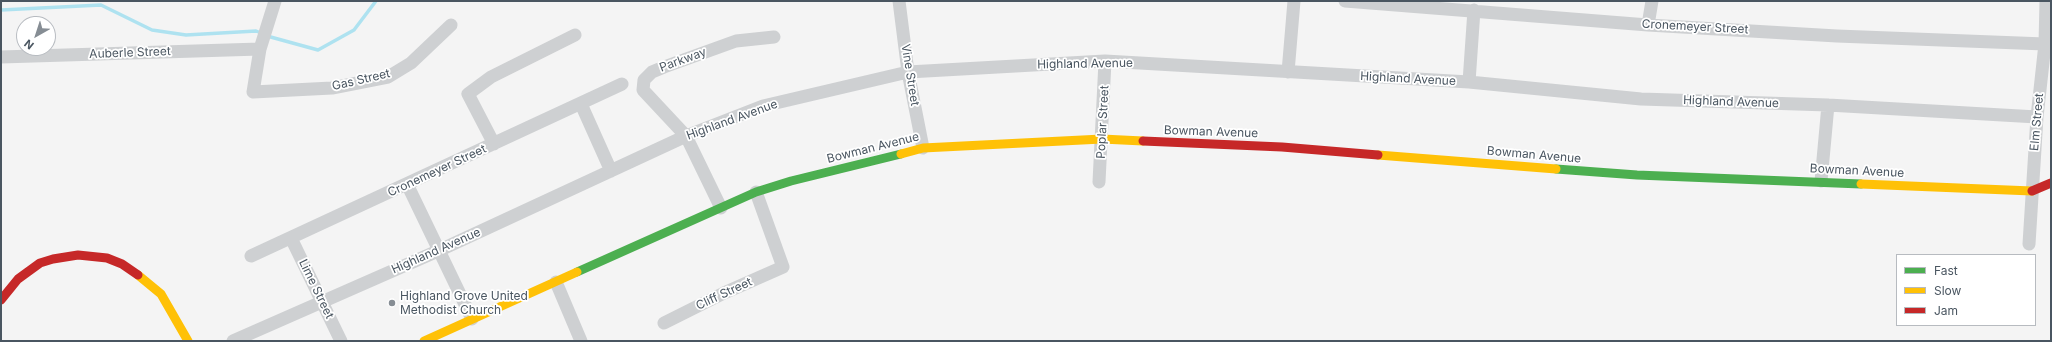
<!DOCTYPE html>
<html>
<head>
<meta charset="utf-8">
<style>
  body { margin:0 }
  #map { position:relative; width:2052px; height:342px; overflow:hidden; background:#f4f4f4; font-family:Inter,sans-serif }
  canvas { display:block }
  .frame { position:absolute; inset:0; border:2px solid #4a5661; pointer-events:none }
  .legend { position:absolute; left:1896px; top:254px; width:140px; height:72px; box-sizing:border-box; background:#fff; border:1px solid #b7bbc0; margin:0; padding:5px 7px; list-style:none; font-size:12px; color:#4a5661 }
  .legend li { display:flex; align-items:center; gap:8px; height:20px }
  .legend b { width:20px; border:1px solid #b7bbc0 }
  .north { position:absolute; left:16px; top:16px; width:40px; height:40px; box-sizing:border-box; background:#fff; border:1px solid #b7bbc0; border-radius:50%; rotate:219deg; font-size:11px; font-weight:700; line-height:16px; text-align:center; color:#4a5661 }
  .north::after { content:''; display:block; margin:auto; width:14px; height:18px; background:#868d94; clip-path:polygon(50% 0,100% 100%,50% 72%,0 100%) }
</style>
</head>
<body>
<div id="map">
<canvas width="2052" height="342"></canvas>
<div class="frame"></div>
<ul class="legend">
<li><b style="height:5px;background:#4caf50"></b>Fast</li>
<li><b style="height:5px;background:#ffc107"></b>Slow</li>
<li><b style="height:5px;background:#c62828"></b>Jam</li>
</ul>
<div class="north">N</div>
</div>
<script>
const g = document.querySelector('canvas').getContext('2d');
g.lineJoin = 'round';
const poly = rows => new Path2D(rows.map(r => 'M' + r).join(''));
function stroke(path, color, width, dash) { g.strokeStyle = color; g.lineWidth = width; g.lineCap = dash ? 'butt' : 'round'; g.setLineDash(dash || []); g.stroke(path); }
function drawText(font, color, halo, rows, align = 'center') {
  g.font = font + ' Inter,sans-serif'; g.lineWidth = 3.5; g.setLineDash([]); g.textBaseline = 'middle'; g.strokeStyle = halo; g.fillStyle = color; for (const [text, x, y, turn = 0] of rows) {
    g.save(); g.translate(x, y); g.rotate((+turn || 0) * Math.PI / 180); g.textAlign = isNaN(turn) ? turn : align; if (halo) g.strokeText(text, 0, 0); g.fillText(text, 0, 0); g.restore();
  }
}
stroke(poly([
  [1,10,101,5,152,30,186,35,256,31,261,33],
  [267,36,318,50,354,30,376,1]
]), '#aee2f0', 3.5);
stroke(poly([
  [275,1,260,49,253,92,332,88,388,77,411,63,451,25],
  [899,1,908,72,923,148],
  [1345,1,1648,25,1837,36,2045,44],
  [1648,25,1652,1],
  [1,57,260,49],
  [1288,72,1294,1],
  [1469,82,1474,10],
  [581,104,611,171],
  [494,144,468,94,491,77,575,35],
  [1821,181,1828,105],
  [1099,182,1105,61],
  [407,184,472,319],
  [721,208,686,136,643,90,644,80,652,72,664,67,736,41,774,37],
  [291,238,341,341],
  [2029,244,2037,117,2045,44,2046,1],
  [251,256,622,84],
  [556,282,581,341],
  [664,323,724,293,783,267,756,192],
  [233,341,440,250,686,136,763,106,908,72,1105,61,1469,82,1641,99,1828,105,2037,117]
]), '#ced0d2', 13);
stroke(poly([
  [1556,169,1637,175,1861,184],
  [577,272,756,192,791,181,901,154]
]), '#4caf50', 9);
stroke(poly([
  [901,154,923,148,1102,139,1143,141],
  [1378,155,1556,169],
  [1861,184,2032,191],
  [138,275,161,294,188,341],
  [424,341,577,272]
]), '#ffc107', 9);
stroke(poly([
  [1143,141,1282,147,1378,155],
  [2032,191,2051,183],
  [1,300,18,279,40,263,53,259,78,255,107,258,122,264,138,275]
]), '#c62828', 9);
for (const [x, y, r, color] of [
  [392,303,4,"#868d94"]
]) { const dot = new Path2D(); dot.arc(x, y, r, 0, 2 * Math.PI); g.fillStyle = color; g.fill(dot); stroke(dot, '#fff', 1.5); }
drawText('12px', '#4a5661', '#fff', [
  ["Cronemeyer Street",1695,27,3],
  ["Auberle Street",130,53,-2],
  ["Parkway",683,60,-20],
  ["Highland Avenue",1085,64,-1],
  ["Vine Street",910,75,81],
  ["Highland Avenue",1408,79,3],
  ["Gas Street",361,80,-13],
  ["Highland Avenue",1731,102,2],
  ["Highland Avenue",732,120,-20],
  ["Poplar Street",1103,122,-87],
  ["Elm Street",2037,122,-85],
  ["Bowman Avenue",1211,132,2],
  ["Bowman Avenue",873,148,-14],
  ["Bowman Avenue",1534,155,5],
  ["Cronemeyer Street",437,171,-25],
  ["Bowman Avenue",1857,171,3],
  ["Highland Avenue",436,251,-24],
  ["Lime Street",316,289,64],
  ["Cliff Street",724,294,-25]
]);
drawText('12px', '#4a5661', '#fff', [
  ["Highland Grove United",400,296],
  ["Methodist Church",400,310]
], 'left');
</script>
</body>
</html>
